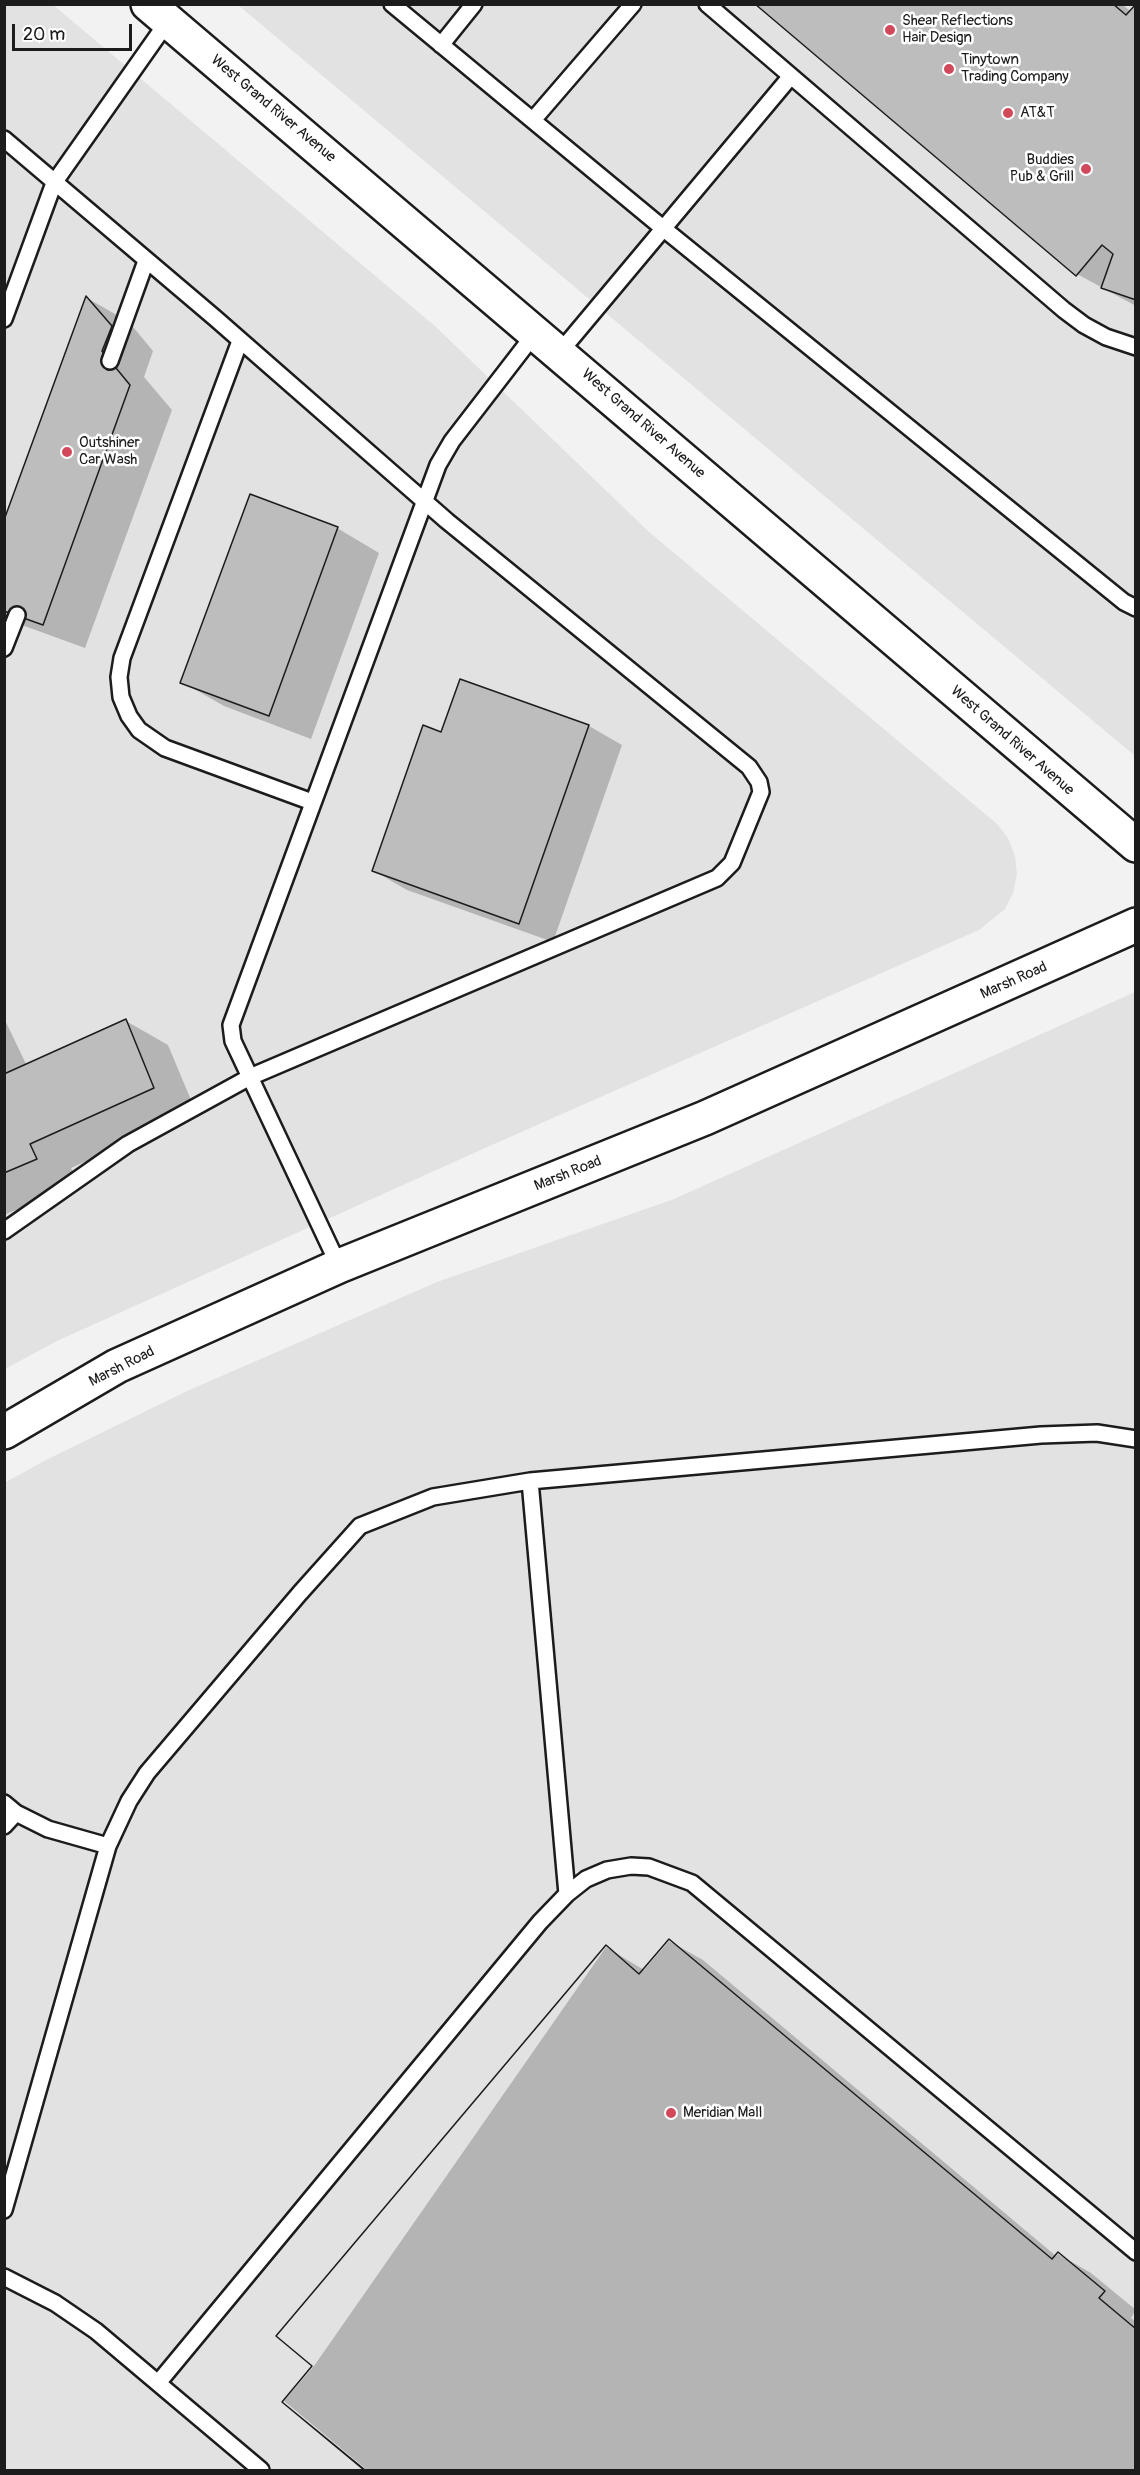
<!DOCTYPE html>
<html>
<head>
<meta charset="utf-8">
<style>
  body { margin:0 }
  #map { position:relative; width:1140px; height:2475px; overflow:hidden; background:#f2f2f2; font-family:Pangolin,sans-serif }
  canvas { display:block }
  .frame { position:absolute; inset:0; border:6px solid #1c1c1c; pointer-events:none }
  .scale { position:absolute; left:12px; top:24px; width:120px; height:27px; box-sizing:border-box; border:3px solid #1c1c1c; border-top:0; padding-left:8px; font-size:18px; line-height:21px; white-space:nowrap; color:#1c1c1c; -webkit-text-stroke:4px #fff; paint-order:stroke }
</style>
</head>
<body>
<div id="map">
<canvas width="1140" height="2475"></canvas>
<div class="frame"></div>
<div class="scale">20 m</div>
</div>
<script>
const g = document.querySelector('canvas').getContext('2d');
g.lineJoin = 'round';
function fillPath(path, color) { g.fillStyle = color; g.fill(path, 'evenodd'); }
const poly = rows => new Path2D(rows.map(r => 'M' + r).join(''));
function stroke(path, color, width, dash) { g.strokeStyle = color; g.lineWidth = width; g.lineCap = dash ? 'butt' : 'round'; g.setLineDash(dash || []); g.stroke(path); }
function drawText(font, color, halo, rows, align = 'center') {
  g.font = font + ' Pangolin,sans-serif'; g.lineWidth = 5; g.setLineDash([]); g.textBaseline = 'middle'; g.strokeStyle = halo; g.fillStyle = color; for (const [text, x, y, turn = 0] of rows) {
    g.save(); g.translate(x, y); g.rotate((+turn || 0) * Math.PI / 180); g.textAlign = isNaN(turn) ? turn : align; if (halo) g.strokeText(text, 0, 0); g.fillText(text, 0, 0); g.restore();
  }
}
fillPath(poly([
  [52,4,436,327,648,531,997,824,1008,838,1015,856,1017,875,1013,893,1005,909,979,930,494,1144,57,1341,5,1369,4,5],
  [238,5,1135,5,1135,756],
  [1135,992,1135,2470,5,2470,4,1483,48,1459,185,1392,437,1282,674,1199]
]), '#e2e2e2');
fillPath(poly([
  [758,4,1122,4,1130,11,1136,5,1136,306,1077,274],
  [87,298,129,322,153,351,144,377,172,410,85,648,19,624,4,616,4,524],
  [337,528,379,553,311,739,224,706,182,682],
  [461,681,589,726,622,745,553,942,407,890,374,871,442,734],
  [4,1018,27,1066,126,1021,168,1045,196,1112,71,1168,78,1184,4,1215],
  [669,1941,703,1960,1056,2256,1058,2254,1091,2273,1136,2310,1131,2318,1136,2322,1136,2470,367,2470,284,2401,314,2366,606,1947,644,1970]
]), '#0003');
const building = poly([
  [755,4,1113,4,1126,15,1136,4,1136,300,1101,288,1113,254,1102,245,1076,276,755,4],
  [86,296,112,326,102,351,130,385,43,625,4,611,4,520,86,296],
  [250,494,338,527,269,716,180,683,250,494],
  [460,679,589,725,519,924,372,871,423,725,441,732,460,679],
  [126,1019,154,1088,30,1144,37,1159,4,1173,4,1074,126,1019],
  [669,1939,1052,2259,1058,2252,1105,2291,1099,2298,1136,2329,1136,2470,364,2470,282,2402,312,2366,276,2336,606,1945,639,1974,669,1939],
  [669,1939,1052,2259,1058,2252,1105,2291,1099,2298,1136,2329,1136,2470,365,2470,282,2402,312,2366,276,2336,606,1945,639,1974,669,1939]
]);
fillPath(building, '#bdbdbd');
stroke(building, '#1c1c1c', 1.5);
const lane = poly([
  [392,4,664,229,1124,602,1136,608],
  [707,4,1064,310,1084,325,1106,337,1136,347],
  [441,45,474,4],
  [533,120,633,4],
  [4,139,215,318,447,521,749,767,759,782,761,792,732,863,717,878,250,1077,128,1144,4,1231],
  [4,319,54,183,168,21],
  [240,341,122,658,119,677,121,697,129,716,139,730,165,748,312,802],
  [560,352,791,76],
  [110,361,146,261],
  [4,648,17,615],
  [339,1266,233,1041,231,1025,438,465,452,441,536,332],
  [530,1481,567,1894],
  [4,1803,16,1813,48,1829,108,1846],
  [4,1826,16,1813],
  [4,2210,108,1846,129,1801,147,1773,300,1593,360,1526,433,1497,530,1481,1041,1435,1097,1433,1136,1439],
  [4,2277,55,2303,96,2331,261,2470],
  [158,2383,540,1922,567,1894,586,1879,607,1870,631,1866,649,1867,692,1883,1136,2252]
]);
const secondary = poly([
  [4,1432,117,1366,339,1266,705,1118,1136,925]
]);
const primary = poly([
  [148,4,1136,845]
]);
stroke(lane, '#1c1c1c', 20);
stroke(secondary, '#1c1c1c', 38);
stroke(primary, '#1c1c1c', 38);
stroke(lane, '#fff', 15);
stroke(secondary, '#fff', 33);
stroke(primary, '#fff', 33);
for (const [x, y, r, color] of [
  [890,30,6,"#d1495b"],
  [949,69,6,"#d1495b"],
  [1008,113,6,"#d1495b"],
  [1086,169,6,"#d1495b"],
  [67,452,6,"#d1495b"],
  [671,2113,6,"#d1495b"]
]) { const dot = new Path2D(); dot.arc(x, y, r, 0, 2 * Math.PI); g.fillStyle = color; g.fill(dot); stroke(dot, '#fff', 2); }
drawText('15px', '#1c1c1c', '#fff', [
  ["Shear Reflections",902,21],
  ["Hair Design",902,38],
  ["Tinytown",961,60],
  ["Trading Company",961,77],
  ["AT&T",1020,113],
  ["Buddies",1074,160,"right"],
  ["Pub & Grill",1074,177,"right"],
  ["Outshiner",79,443],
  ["Car Wash",79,460],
  ["Meridian Mall",683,2113]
], 'left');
drawText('15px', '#1c1c1c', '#fff', [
  ["West Grand River Avenue",273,109,40],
  ["West Grand River Avenue",643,424,41],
  ["West Grand River Avenue",1012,741,41],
  ["Marsh Road",1014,981,-24],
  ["Marsh Road",568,1174,-22],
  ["Marsh Road",122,1367,-27]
]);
</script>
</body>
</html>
